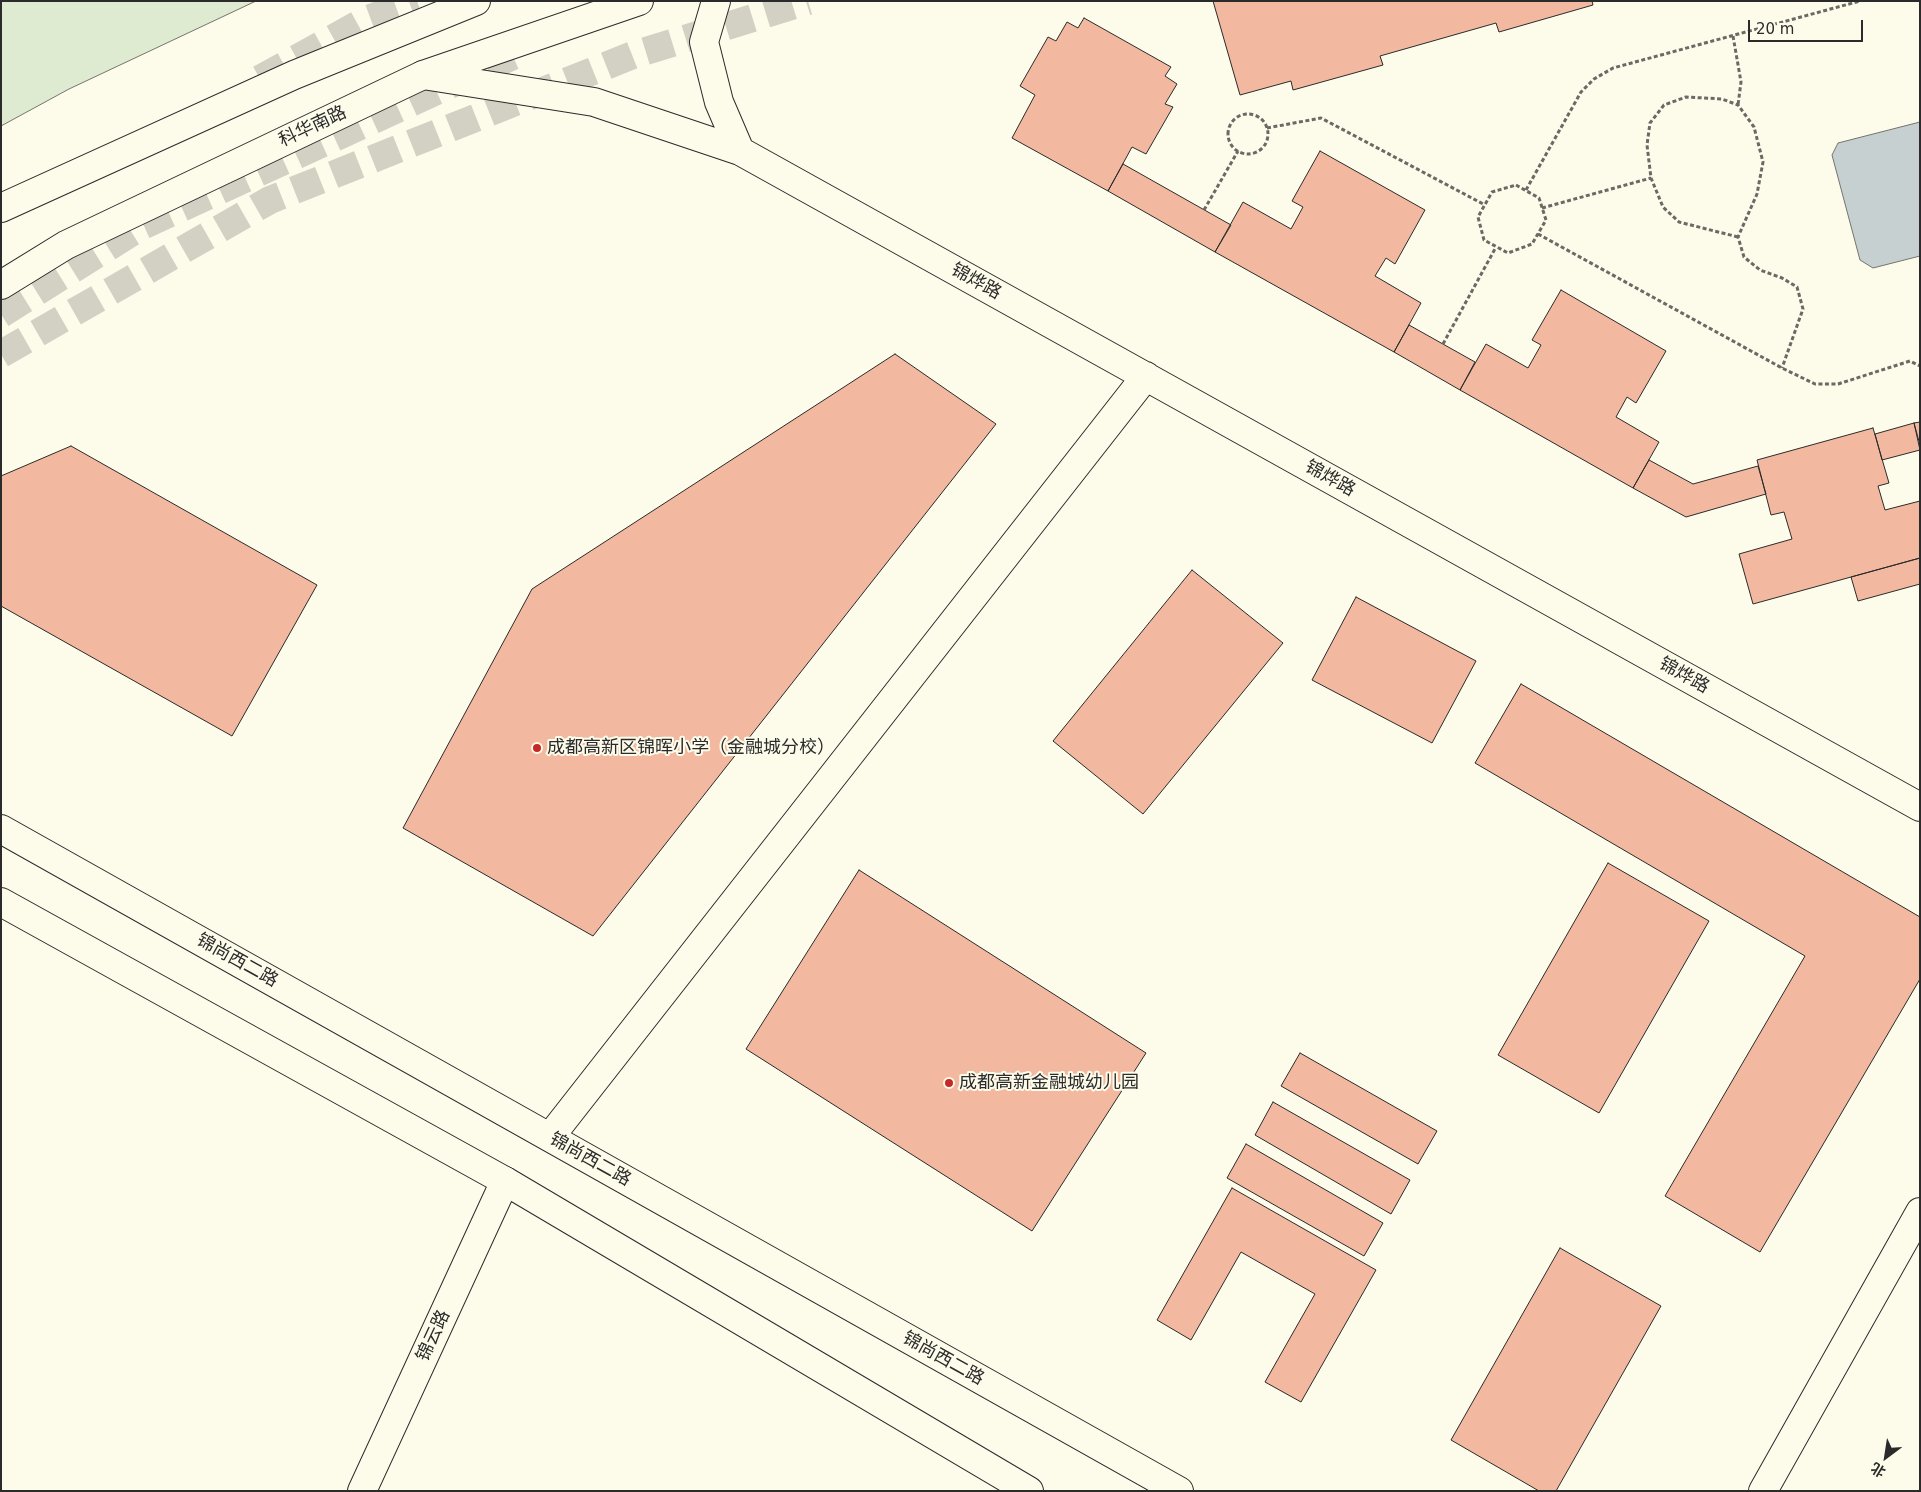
<!DOCTYPE html>
<html>
<head>
<meta charset="utf-8">
<style>
  body { margin:0 }
  #map { position:relative; width:1921px; height:1492px; overflow:hidden; background:#fdfbea; font-family:"DejaVu Sans","Noto Sans SC",sans-serif }
  canvas { display:block }
  .frame { position:absolute; inset:0; border:2px solid #2b2b2b; pointer-events:none }
  .north { position:absolute; left:1861px; top:1432px; width:50px; height:50px; -webkit-text-stroke:4px #fdfbea; paint-order:stroke; rotate:211deg; font-size:14px; font-weight:700; line-height:20px; text-align:center; color:#2b2b2b }
  .north::after { content:''; display:block; margin:auto; width:18px; height:22px; background:#2b2b2b; clip-path:polygon(50% 0,100% 100%,50% 72%,0 100%) }
  .scale { position:absolute; left:1748px; top:20px; width:115px; height:22px; box-sizing:border-box; border:2px solid #2b2b2b; border-top:0; padding-left:6px; font-size:15px; line-height:18px; white-space:nowrap; color:#2b2b2b; -webkit-text-stroke:4px #fdfbea; paint-order:stroke }
</style>
</head>
<body>
<div id="map">
<canvas width="1921" height="1492"></canvas>
<div class="frame"></div>
<div class="north">北</div>
<div class="scale">20 m</div>
</div>
<script>
const g = document.querySelector('canvas').getContext('2d');
g.lineJoin = 'round';
function fillPath(path, color) { g.fillStyle = color; g.fill(path, 'evenodd'); }
const poly = rows => new Path2D(rows.map(r => 'M' + r).join(''));
function stroke(path, color, width, dash) { g.strokeStyle = color; g.lineWidth = width; g.lineCap = dash ? 'butt' : 'round'; g.setLineDash(dash || []); g.stroke(path); }
function drawText(font, color, halo, rows, align = 'center') {
  g.font = font + ' "DejaVu Sans","Noto Sans SC",sans-serif'; g.lineWidth = 4; g.setLineDash([]); g.textBaseline = 'middle'; g.strokeStyle = halo; g.fillStyle = color; for (const [text, x, y, turn = 0] of rows) {
    g.save(); g.translate(x, y); g.rotate((+turn || 0) * Math.PI / 180); g.textAlign = isNaN(turn) ? turn : align; if (halo) g.strokeText(text, 0, 0); g.fillText(text, 0, 0); g.restore();
  }
}
const green = poly([
  [1,1,256,1,69,89,1,126,1,1]
]);
fillPath(green, '#deebd1');
stroke(green, '#74746e', 1);
const water = poly([
  [1920,122,1920,256,1873,268,1860,260,1832,155,1838,143,1920,122]
]);
fillPath(water, '#c7d0d0');
stroke(water, '#74746e', 1);
const building = poly([
  [1213,1,1592,1,1593,5,1499,32,1496,23,1380,56,1383,65,1293,90,1291,81,1240,95,1213,1],
  [1084,18,1171,67,1165,76,1177,84,1165,104,1173,107,1146,154,1132,147,1108,191,1012,138,1035,95,1020,86,1048,37,1056,41,1067,22,1078,28,1084,18],
  [1320,151,1425,210,1395,264,1386,258,1375,276,1421,303,1394,352,1215,252,1243,202,1291,229,1303,207,1292,201,1320,151],
  [1123,164,1231,225,1215,252,1108,191,1123,164],
  [1561,290,1666,351,1636,403,1627,397,1616,417,1659,442,1633,488,1460,390,1486,344,1528,368,1541,345,1532,340,1561,290],
  [1409,325,1475,362,1460,390,1394,352,1409,325],
  [895,354,996,424,593,936,403,828,532,589,895,354],
  [1920,422,1920,445,1914,423,1920,422],
  [1914,423,1920,450,1882,460,1875,434,1914,423],
  [1873,428,1889,483,1878,486,1885,510,1920,501,1920,558,1753,604,1739,554,1792,539,1784,512,1771,515,1757,460,1873,428],
  [71,446,317,585,232,736,1,606,1,476,71,446],
  [1649,460,1693,484,1758,466,1766,494,1686,517,1633,488,1649,460],
  [1920,558,1920,584,1858,601,1851,577,1920,558],
  [1192,570,1283,643,1143,814,1053,741,1192,570],
  [1356,597,1476,661,1432,743,1312,680,1356,597],
  [1521,684,1920,917,1920,979,1760,1252,1665,1196,1805,956,1475,763,1521,684],
  [1608,863,1709,921,1599,1113,1498,1055,1608,863],
  [859,870,1146,1053,1032,1231,746,1049,859,870],
  [1300,1053,1437,1131,1418,1164,1281,1086,1300,1053],
  [1273,1102,1410,1180,1391,1214,1255,1135,1273,1102],
  [1246,1144,1383,1223,1364,1256,1227,1178,1246,1144],
  [1232,1188,1376,1270,1301,1402,1265,1382,1315,1294,1241,1252,1191,1340,1157,1320,1232,1188],
  [1560,1248,1661,1306,1556,1491,1539,1491,1451,1440,1560,1248]
]);
fillPath(building, '#f2b8a0');
stroke(building, '#2b2b2b', 1);
stroke(poly([
  [260,79,368,19,417,1],
  [1,314,142,226,517,54],
  [1,354,270,200,633,55,808,1]
]), '#d3d1c4', 28, [28, 14]);
const minor = poly([
  [716,1,704,42,719,102,740,151],
  [423,75,594,102,740,151,1920,807],
  [550,1137,1146,376],
  [362,1491,505,1181],
  [1763,1491,1920,1212]
]);
const tertiary = poly([
  [1,829,1179,1491],
  [1,902,505,1181,1029,1491]
]);
const secondary = poly([
  [1,208,294,75,476,1],
  [1,285,66,245,423,75,639,1]
]);
stroke(minor, '#2b2b2b', 30);
stroke(tertiary, '#2b2b2b', 30);
stroke(secondary, '#2b2b2b', 30);
stroke(poly([
  [1733,36,1741,82,1738,105],
  '1228 134a20 20 0 1 1 40 0a20 20 0 1 1-40 0Z',
  [1267,128,1321,118,1485,205],
  [1516,185,1539,198,1546,220,1532,244,1508,253,1484,240,1478,217,1492,192,1516,185],
  [1526,190,1581,92,1594,79,1613,68,1860,1],
  [1542,208,1651,178],
  [1204,210,1238,151],
  [1538,234,1782,368,1815,384,1838,384,1910,361,1920,366],
  [1738,237,1679,222,1663,207,1651,178,1647,145,1650,123,1664,105,1686,97,1722,99,1738,105,1754,127,1763,162,1757,194,1738,237,1744,257,1760,270,1782,278,1797,287,1803,309,1782,368],
  [1443,344,1496,247]
]), '#6a6964', 3, [4, 2.5]);
stroke(minor, '#fdfbea', 28);
stroke(tertiary, '#fdfbea', 28);
stroke(secondary, '#fdfbea', 28);
for (const [x, y, r, color] of [
  [537,748,5,"#c62828"],
  [949,1083,5,"#c62828"]
]) { const dot = new Path2D(); dot.arc(x, y, r, 0, 2 * Math.PI); g.fillStyle = color; g.fill(dot); stroke(dot, '#fdfbea', 2); }
drawText('18px', '#2b2b2b', '#fdfbea', [
  ["科华南路",313,127,-25],
  ["锦烨路",976,282,29],
  ["锦烨路",1330,479,29],
  ["锦烨路",1684,676,29],
  ["锦尚西二路",237,961,29],
  ["锦尚西二路",590,1160,29],
  ["锦云路",434,1336,-65],
  ["锦尚西二路",943,1359,29]
]);
drawText('18px', '#2b2b2b', '#fdfbea', [
  ["成都高新区锦晖小学（金融城分校）",547,748],
  ["成都高新金融城幼儿园",959,1083]
], 'left');
</script>
</body>
</html>
